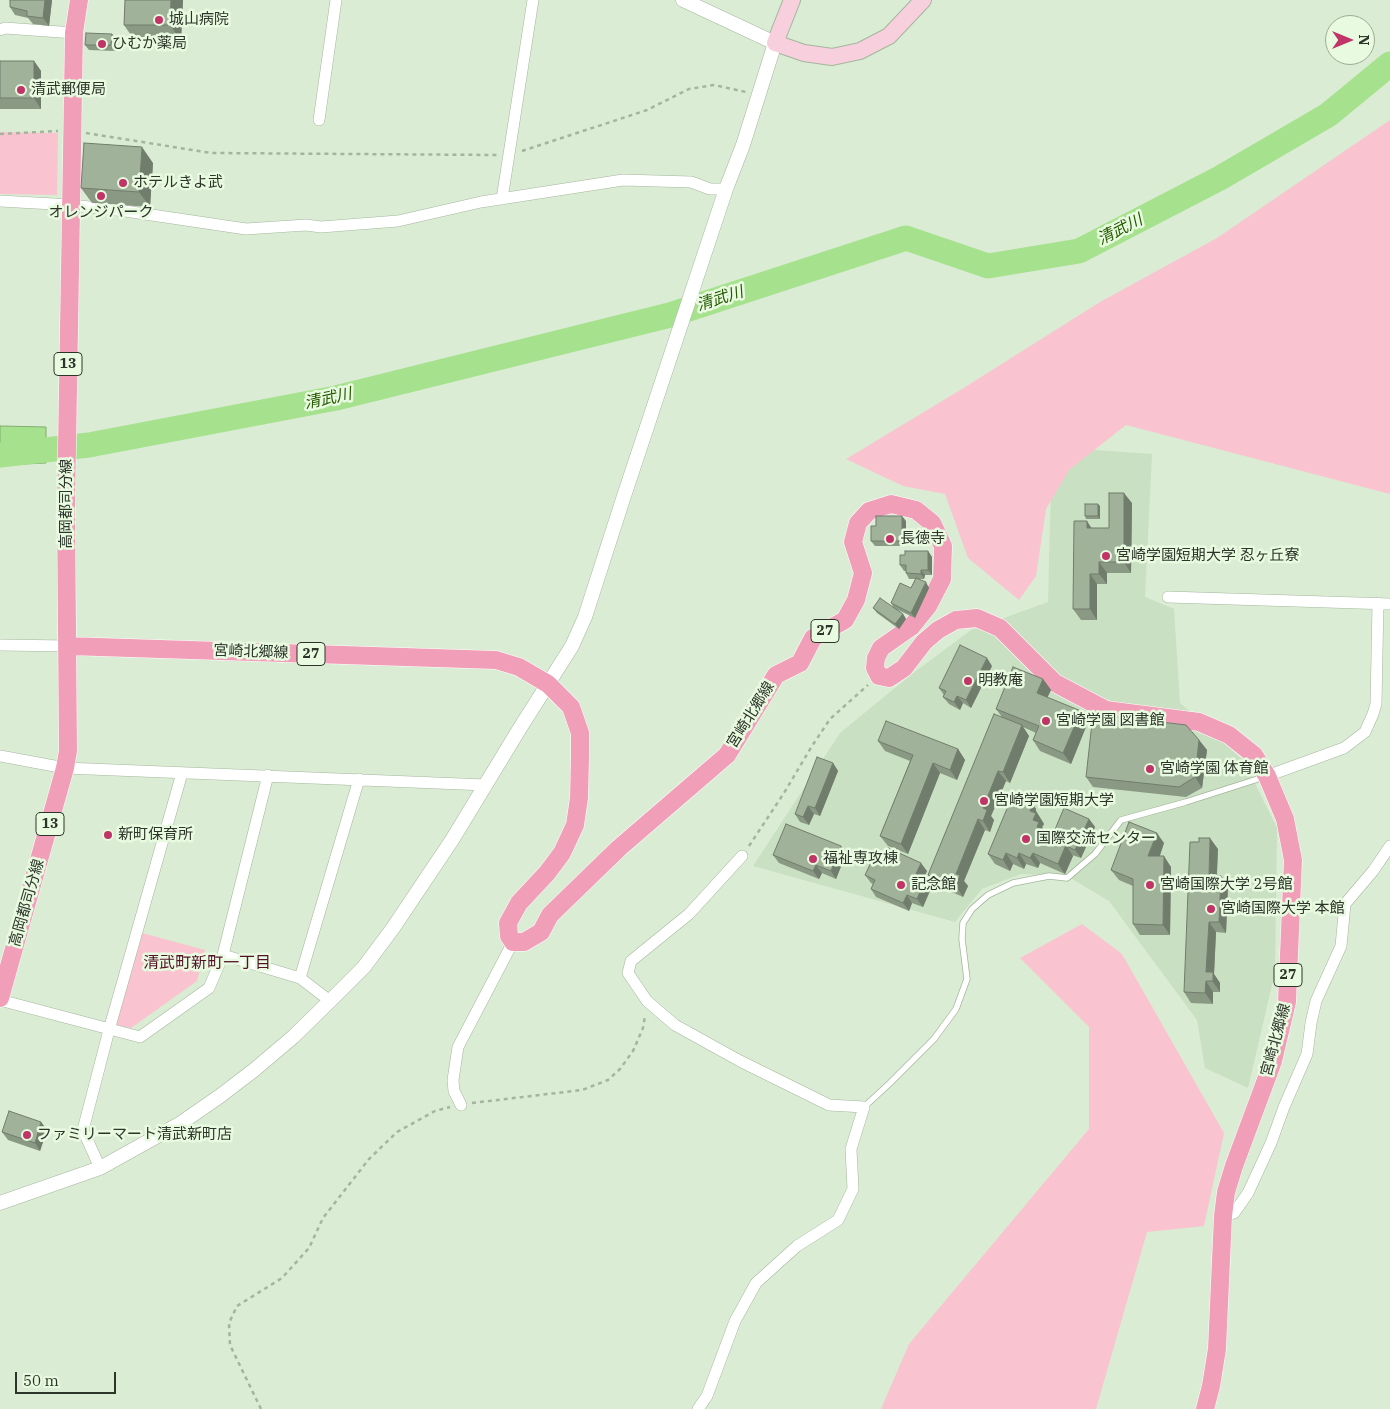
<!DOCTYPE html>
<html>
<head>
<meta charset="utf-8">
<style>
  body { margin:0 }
  #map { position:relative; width:1390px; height:1409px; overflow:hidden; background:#daecd3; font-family:"IBM Plex Serif",serif }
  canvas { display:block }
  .north { position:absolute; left:1325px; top:15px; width:50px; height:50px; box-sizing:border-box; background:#e8fae0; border:1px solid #9dab97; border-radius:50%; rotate:90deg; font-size:14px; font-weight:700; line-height:20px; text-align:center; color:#2d342a }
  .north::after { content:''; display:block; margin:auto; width:18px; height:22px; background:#c03467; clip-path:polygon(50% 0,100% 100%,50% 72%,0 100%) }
  .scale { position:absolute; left:15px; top:1372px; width:101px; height:22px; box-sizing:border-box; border:2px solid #2d342a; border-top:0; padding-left:6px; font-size:15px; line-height:18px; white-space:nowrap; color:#2d342a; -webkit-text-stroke:4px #e8fae0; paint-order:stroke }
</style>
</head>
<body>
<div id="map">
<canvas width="1390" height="1409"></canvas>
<div class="north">N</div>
<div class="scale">50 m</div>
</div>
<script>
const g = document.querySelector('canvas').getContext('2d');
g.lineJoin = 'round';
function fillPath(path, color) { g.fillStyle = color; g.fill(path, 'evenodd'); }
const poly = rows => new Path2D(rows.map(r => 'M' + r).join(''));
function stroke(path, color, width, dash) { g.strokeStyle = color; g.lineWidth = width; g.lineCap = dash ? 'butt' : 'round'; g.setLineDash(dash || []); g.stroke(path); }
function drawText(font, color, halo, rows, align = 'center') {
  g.font = font + ' "IBM Plex Serif","Noto Sans JP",serif'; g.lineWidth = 5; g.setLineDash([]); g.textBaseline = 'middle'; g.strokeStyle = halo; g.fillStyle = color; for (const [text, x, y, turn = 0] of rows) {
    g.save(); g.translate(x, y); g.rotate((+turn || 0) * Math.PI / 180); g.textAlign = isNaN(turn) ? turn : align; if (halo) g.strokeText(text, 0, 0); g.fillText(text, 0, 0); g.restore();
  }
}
fillPath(poly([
  [1052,447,1152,454,1145,597,1174,609,1180,703,1244,761,1277,828,1275,972,1248,1088,1205,1068,1197,1020,1109,901,1067,876,1021,874,982,889,955,922,753,866,840,733,912,674,971,630,1048,602]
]), '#cae0c2');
fillPath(poly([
  [1390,120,1390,494,1126,425,1069,470,1046,509,1036,576,1019,600,968,558,945,494,903,486,846,459,962,389,1100,302,1217,238],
  [0,132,58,133,57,195,0,194],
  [1082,924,1122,954,1224,1133,1204,1226,1147,1232,1096,1409,881,1409,909,1344,1089,1129,1089,1027,1020,958],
  [142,933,205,950,197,981,131,1028,115,1025]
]), '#f9c4d0');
const water = poly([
  [0,426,46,427,46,463,0,465,0,426]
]);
fillPath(water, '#a6e18d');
stroke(water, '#82ad6f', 1);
stroke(poly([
  [0,455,89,445,336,398,670,315,906,238,988,266,1079,251,1220,178,1328,115,1390,64]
]), '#a6e18d', 25);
const service = poly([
  [864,1107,890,1083,934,1039,956,1009,967,979,962,939,963,923,972,909,988,895,1013,883,1049,876,1067,878,1095,854,1121,820,1186,802,1264,777]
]);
const minor = poly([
  [0,30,5,28,74,33],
  [319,120,336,0],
  [502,199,533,0],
  [0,201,71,205,125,211,246,229,306,225,321,227,398,221,481,202,623,180,691,182,710,189,726,189],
  [1168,597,1390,604],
  [0,645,68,646],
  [0,756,65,768,486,785],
  [1267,776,1344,748,1365,732,1373,714,1376,704,1378,603],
  [223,955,300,978,330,1001],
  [300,978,359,779],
  [0,1000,140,1037,209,988,223,955,268,775],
  [461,1105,454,1091,453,1080,458,1047,513,942],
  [100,1168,83,1130,109,1030,182,773],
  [1223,1216,1234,1213,1248,1193,1271,1143,1284,1107,1307,1054,1311,1023,1316,1001,1341,946,1345,904,1373,871,1390,846],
  [698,1409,707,1396,735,1321,756,1283,797,1246,838,1220,853,1189,851,1149,864,1107,829,1105,740,1061,675,1025,647,1001,628,973,631,961,689,914,742,856]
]);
const tertiary = poly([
  [0,1203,100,1168,181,1123,220,1096,254,1070,293,1037,337,994,364,967,393,928,452,840,520,728,572,646,585,617,623,499,726,189,743,145,775,43,683,0]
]);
const secondary = poly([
  [792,0,775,43,804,53,832,57,860,51,889,36,923,0]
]);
const primary = poly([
  [68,646,496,660,519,667,548,684,571,707,580,733,580,758,579,798,575,825,562,853,547,873,519,903,508,923,509,936,513,942,524,942,541,932,550,915,619,848,727,755,776,675,800,663,813,638,845,620,856,600,863,573,853,542,858,523,869,511,891,504,916,510,932,523,943,546,942,579,928,606,911,627,881,648,876,658,875,668,879,676,889,678,904,668,924,642,938,630,956,620,977,618,1000,628,1055,683,1106,710,1199,722,1229,735,1254,755,1267,776,1285,819,1293,860,1287,1002,1273,1061,1234,1166,1226,1192,1223,1216,1217,1349,1211,1386,1205,1409],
  [0,998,65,768,68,751,66,507,74,33,79,0]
]);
stroke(service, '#a5b69e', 7);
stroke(minor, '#a5b69e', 12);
stroke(tertiary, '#a5b69e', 15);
stroke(secondary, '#a5b69e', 18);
stroke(primary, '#fff', 19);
stroke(poly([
  [86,133,211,153,497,155],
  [0,134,58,131],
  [522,151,647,110,689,89,714,85,746,92],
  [749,846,784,793,812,746,830,719,868,685],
  [472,1103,582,1090,608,1080,620,1069,633,1051,643,1028,645,1016],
  [261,1409,230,1345,229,1323,237,1306,282,1278,309,1248,323,1218,369,1159,397,1132,435,1111,450,1107]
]), '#a5b49f', 2.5, [4, 4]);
stroke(service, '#fff', 5.5);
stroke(minor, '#fff', 11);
stroke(tertiary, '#fff', 14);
stroke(secondary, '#f8cfdc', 16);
stroke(primary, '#f19fb9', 18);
fillPath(poly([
  [52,0,49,26,33,24,28,18,15,15,10,7],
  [125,0,183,0,181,41,135,41,124,25],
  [112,34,116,39,115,51,89,50,85,45],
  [0,61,34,61,41,71,41,109,0,109],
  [153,163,150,207,92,203,81,188],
  [1132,503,1131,573,1107,573,1107,584,1097,584,1097,620,1081,620,1073,609,1092,528,1109,528],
  [1100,506,1100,519,1086,519,1085,516],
  [906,521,906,546,875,546,871,541,876,526],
  [928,551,932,557,932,575,925,575,924,579,918,579,929,588,915,618,896,609,903,614,906,619,899,629,877,613,873,608,894,608,891,603,911,588,915,579,909,579,906,573,906,571,904,571,900,565,905,555],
  [992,666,971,708,963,703,960,710,949,704,943,697,944,695,939,688],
  [1043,679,1051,690,1047,698,1081,711,1088,722,1071,764,1040,751,1033,740,1036,733,1023,727,1029,736,1010,783,1006,781,991,816,994,820,990,832,985,830,964,881,968,886,963,897,936,885,928,875,1002,717,996,709],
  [1199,740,1207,750,1202,788,1186,797,1093,787,1086,777],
  [878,741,958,749,965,760,957,780,940,773,908,854,888,846,880,836,910,761,885,751],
  [833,763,838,771,820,816,814,814,809,825,800,822,795,814],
  [1029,799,1036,809,1036,811,1044,824,1042,827,1046,833,1046,834,1048,837,1051,839,1089,819,1095,827,1081,858,1072,855,1073,856,1065,874,1040,863,1038,868,1026,864,1024,869,1013,864,1010,871,995,864,988,854],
  [1164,843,1160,856,1171,867,1170,935,1140,935,1133,924,1133,886,1119,880,1111,870],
  [841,846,846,854,836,879,822,873,819,879,779,863,773,855],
  [1218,849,1217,876,1221,876,1228,886,1226,933,1216,932,1214,974,1220,983,1220,992,1213,992,1213,1004,1191,1003,1184,992],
  [883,858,927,871,924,877,926,878,932,886,923,907,912,903,909,911,876,897,871,889,873,884,871,883,865,875],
  [41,1122,47,1130,40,1151,8,1140,2,1132]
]), '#8a9984');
fillPath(poly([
  [45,0,52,0,49,26,43,18],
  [171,0,183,0,181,41,170,25],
  [112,34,116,39,115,51,111,45],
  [34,61,41,71,41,109,34,98],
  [142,147,153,163,150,207,139,192],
  [1124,493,1132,503,1131,573,1124,562],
  [1098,504,1100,506,1100,519,1098,516],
  [902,516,906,521,906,546,902,541],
  [1087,521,1094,532,1087,528],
  [928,551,932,557,932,575,928,570],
  [1099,562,1107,573,1107,584,1099,574],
  [921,570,925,575,924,579,921,574],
  [1090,574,1097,584,1097,620,1090,609],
  [926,582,929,588,915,618,911,613],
  [903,614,906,619,899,629,895,624],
  [987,658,992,666,971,708,966,700],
  [1043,679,1051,690,1044,704,1037,693],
  [957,696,963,703,960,710,954,702],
  [1081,711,1088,722,1071,764,1063,753],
  [1022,725,1029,736,1010,783,1003,772],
  [1199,740,1207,750,1202,788,1195,777],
  [958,749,965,760,957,780,950,770],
  [833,763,838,771,820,816,815,808],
  [933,763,940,773,908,854,901,844],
  [998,771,1006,781,991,816,994,820,990,832,983,821,983,808],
  [1029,799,1036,809,1036,811,1044,824,1042,827,1050,840,1041,834,1037,827,1027,804],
  [808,806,814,814,809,825,803,817],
  [978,819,985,830,964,881,968,886,963,897,956,886,956,874],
  [1089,819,1095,827,1081,858,1075,850],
  [1157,833,1164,843,1156,866,1148,856],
  [1210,838,1218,849,1216,886,1209,875],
  [1066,845,1073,856,1065,874,1058,864],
  [841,846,846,854,836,879,831,871],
  [1006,853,1013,864,1010,871,1003,860],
  [1019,853,1026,864,1024,869,1017,858],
  [1033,853,1040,863,1038,868,1030,858],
  [1164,856,1171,867,1170,935,1163,925],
  [921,863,927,871,922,882,916,874],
  [816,865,822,873,819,879,813,871],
  [1221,876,1228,886,1226,933,1219,922],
  [926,878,932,886,923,907,917,899],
  [907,895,912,903,909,911,903,903],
  [1209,922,1216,932,1214,974,1220,983,1220,992,1206,972],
  [1206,981,1213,992,1213,1004,1205,993],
  [41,1122,47,1130,40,1151,35,1143]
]), '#717d6c');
const building = poly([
  [10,0,45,0,43,18,27,16,27,11,10,7,10,0],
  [125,0,171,0,170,25,124,25,125,0],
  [86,33,112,34,111,45,85,45,86,33],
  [0,61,34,61,34,98,0,98,0,61],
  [84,143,142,147,139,192,81,188,84,143],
  [1109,493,1124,493,1124,562,1099,562,1099,574,1090,574,1090,609,1073,609,1074,521,1087,521,1087,528,1109,528,1109,493],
  [1085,504,1098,504,1098,516,1085,516,1085,504],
  [876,516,902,516,902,541,871,541,871,526,876,526,876,516],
  [905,551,928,551,928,570,921,570,921,574,906,573,906,565,900,565,900,555,905,555,905,551],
  [916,578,926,582,911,613,891,603,900,583,911,588,916,578],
  [880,598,903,614,895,624,873,608,880,598],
  [960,645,987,658,966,700,957,696,954,702,943,697,946,691,939,688,960,645],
  [1013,667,1043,679,1037,693,1081,711,1063,753,1033,740,1039,726,996,709,1013,667],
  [994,714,1022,725,1003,772,998,771,983,808,987,810,983,821,978,819,956,874,960,875,956,886,928,875,994,714],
  [1093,714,1186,725,1199,740,1195,777,1179,787,1086,777,1093,714],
  [886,721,958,749,950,770,933,763,901,844,880,836,913,755,878,741,886,721],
  [817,757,833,763,815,808,808,806,803,817,795,814,817,757],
  [1014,792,1029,799,1027,804,1032,806,1030,811,1036,813,1033,820,1039,822,1037,827,1043,829,1041,834,1066,845,1058,864,1033,853,1030,858,1019,853,1017,858,1006,853,1003,860,988,854,1014,792],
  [1064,808,1089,819,1075,850,1051,839,1064,808],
  [1129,822,1157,833,1148,856,1164,856,1163,925,1133,924,1133,879,1111,870,1129,822],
  [786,824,841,846,831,871,816,865,813,871,773,855,786,824],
  [1199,838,1210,838,1209,875,1221,876,1219,922,1209,922,1206,972,1213,972,1213,981,1206,981,1205,993,1184,992,1190,842,1199,842,1199,838],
  [888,848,921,863,916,874,926,878,917,899,907,895,903,903,871,889,875,880,865,875,875,854,883,858,888,848],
  [9,1111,41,1122,35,1143,2,1132,9,1111]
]);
fillPath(building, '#a1b29a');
stroke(building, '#717d6c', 1);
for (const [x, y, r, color] of [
  [159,20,5,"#c03467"],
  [102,44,5,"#c03467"],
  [21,90,5,"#c03467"],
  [123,183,5,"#c03467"],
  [101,196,5,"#c03467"],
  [890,539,5,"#c03467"],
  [1106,556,5,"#c03467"],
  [968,681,5,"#c03467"],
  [1046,721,5,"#c03467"],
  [1150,769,5,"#c03467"],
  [984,801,5,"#c03467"],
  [108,835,5,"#c03467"],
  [1026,839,5,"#c03467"],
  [813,859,5,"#c03467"],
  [901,885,5,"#c03467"],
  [1150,885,5,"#c03467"],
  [1211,909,5,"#c03467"],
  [27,1135,5,"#c03467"]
]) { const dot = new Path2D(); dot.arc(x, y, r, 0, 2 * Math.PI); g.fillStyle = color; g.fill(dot); stroke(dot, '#e8fae0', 2); }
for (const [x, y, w] of [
  [68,364,28],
  [825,631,28],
  [311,654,28],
  [50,824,28],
  [1288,975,28]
]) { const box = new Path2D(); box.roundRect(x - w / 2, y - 11.5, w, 23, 4); g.fillStyle = '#e8fae0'; g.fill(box); stroke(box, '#2d342a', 1); }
drawText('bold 14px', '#2d342a', null, [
  ["13",68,364],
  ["27",825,631],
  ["27",311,654],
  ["13",50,824],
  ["27",1288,975]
]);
drawText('15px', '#2d342a', '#e8fae0', [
  ["城山病院",169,20],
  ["ひむか薬局",112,44],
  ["清武郵便局",31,90],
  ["ホテルきよ武",133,183],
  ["オレンジパーク",101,213,"center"],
  ["長徳寺",900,539],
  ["宮崎学園短期大学 忍ヶ丘寮",1116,556],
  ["明教庵",978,681],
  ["宮崎学園 図書館",1056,721],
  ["宮崎学園 体育館",1160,769],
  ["宮崎学園短期大学",994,801],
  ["新町保育所",118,835],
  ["国際交流センター",1036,839],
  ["福祉専攻棟",823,859],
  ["記念館",911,885],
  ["宮崎国際大学 2号館",1160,885],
  ["宮崎国際大学 本館",1221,909],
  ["ファミリーマート清武新町店",37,1135]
], 'left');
drawText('15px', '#2d342a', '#e8fae0', [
  ["高岡都司分線",67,504,-90],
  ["宮崎北郷線",251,652,2],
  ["宮崎北郷線",751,715,-58],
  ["高岡都司分線",27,903,-74],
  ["宮崎北郷線",1276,1040,-75]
]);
drawText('italic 16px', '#255900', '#e8fae0', [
  ["清武川",1120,230,-27],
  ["清武川",720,299,-18],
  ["清武川",328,399,-12]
]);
drawText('16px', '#54112a', '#e8fae0', [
  ["清武町新町一丁目",207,963]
]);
</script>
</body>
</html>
